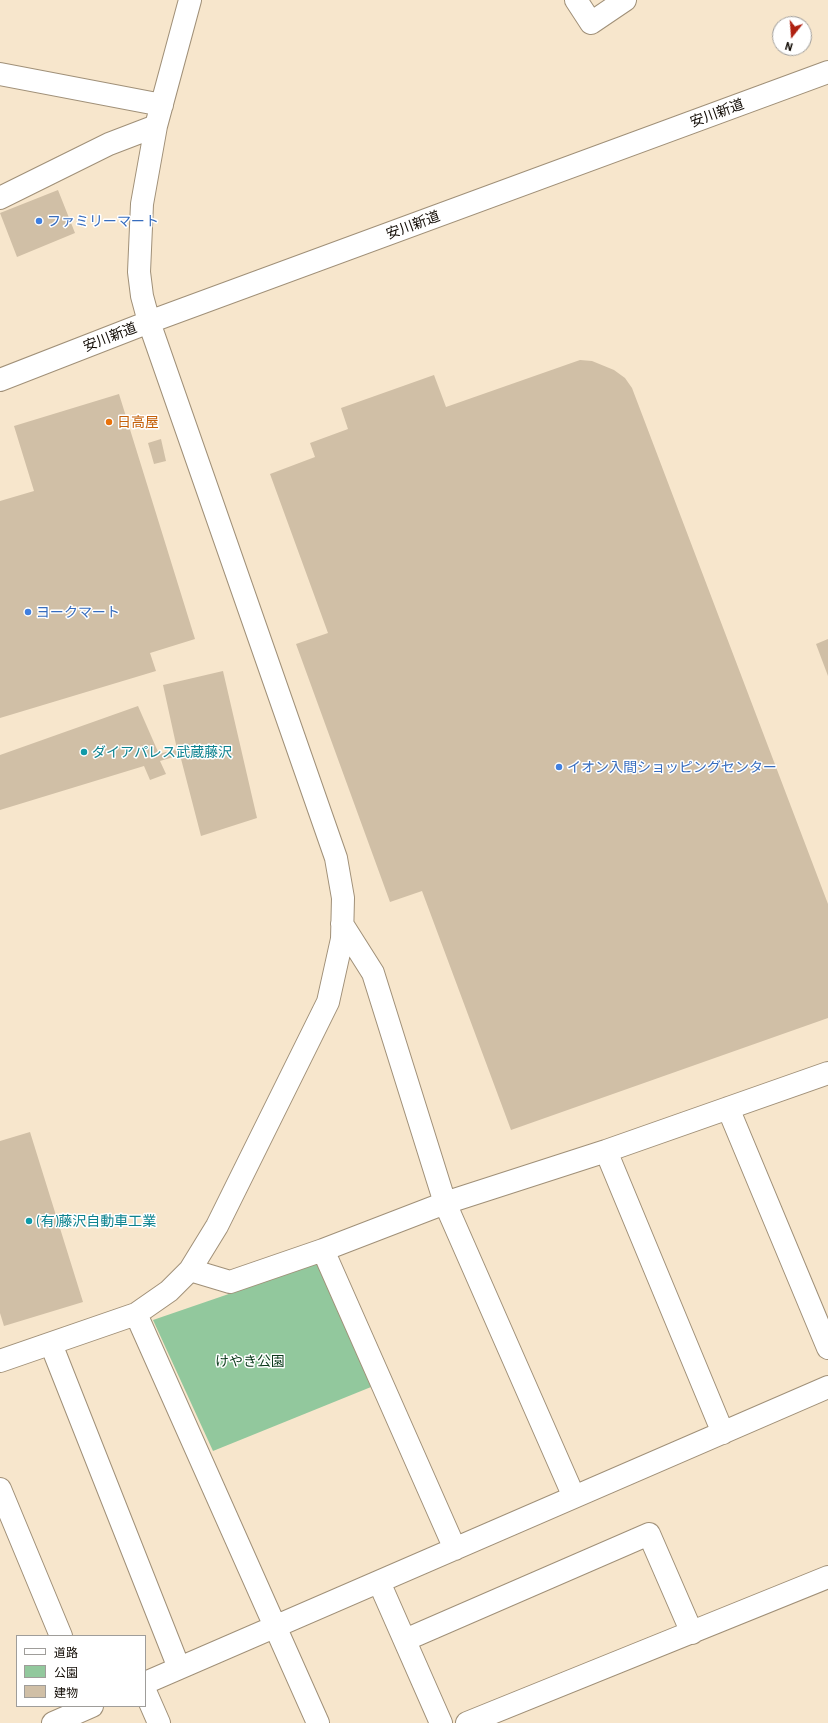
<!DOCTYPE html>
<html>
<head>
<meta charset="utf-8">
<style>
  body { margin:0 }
  #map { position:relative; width:828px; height:1723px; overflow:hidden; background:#f7e6cc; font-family:Barlow,"Noto Sans JP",sans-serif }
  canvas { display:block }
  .legend { position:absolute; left:16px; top:1635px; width:130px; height:72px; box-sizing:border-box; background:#fff; border:1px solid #9f9d9a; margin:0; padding:5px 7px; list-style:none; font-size:12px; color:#100a03 }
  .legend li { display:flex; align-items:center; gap:8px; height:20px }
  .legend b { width:20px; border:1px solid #9f9d9a }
  .north { position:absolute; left:772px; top:16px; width:40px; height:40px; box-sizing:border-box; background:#fff; border:1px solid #9f9d9a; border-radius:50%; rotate:197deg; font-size:11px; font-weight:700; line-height:16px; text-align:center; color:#100a03 }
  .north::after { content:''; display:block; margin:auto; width:14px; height:18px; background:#af2010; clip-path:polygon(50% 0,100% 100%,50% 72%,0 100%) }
</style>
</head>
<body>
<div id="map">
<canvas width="828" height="1723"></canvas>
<ul class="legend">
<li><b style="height:5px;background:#fff"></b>道路</li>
<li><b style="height:11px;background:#92c89d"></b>公園</li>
<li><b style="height:11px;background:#d0bfa6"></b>建物</li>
</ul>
<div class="north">N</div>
</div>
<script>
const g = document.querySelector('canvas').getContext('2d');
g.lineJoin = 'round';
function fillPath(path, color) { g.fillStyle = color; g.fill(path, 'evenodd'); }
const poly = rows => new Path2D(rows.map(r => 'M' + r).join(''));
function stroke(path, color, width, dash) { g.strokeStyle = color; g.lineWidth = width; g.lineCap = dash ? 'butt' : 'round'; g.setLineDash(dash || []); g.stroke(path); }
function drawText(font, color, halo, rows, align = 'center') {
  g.font = font + ' Barlow,"Noto Sans JP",sans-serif'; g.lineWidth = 3; g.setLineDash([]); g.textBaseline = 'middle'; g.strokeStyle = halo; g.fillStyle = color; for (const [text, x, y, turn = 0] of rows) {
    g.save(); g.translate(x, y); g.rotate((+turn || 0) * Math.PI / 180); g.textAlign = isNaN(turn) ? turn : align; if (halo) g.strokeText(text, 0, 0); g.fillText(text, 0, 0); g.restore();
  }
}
fillPath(poly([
  [319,1263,371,1387,213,1451,153,1320]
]), '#92c89d');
fillPath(poly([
  [58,190,75,233,17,257,0,213],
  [580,360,592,361,614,370,625,378,632,388,828,904,828,1018,511,1130,422,891,390,902,296,644,328,633,270,474,315,457,310,443,348,429,341,408,434,375,446,407],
  [119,394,195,639,150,653,156,671,0,718,0,501,34,491,14,426],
  [161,439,166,461,154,464,148,443],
  [828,639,828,676,816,644],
  [223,671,257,818,201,836,180,755,160,761,166,774,150,780,144,766,0,810,0,755,138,706,159,754,177,749,163,685],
  [30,1132,83,1302,4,1326,0,1313,0,1141]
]), '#d0bfa6');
const minor = poly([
  [576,0,591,23,625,0],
  [0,74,162,105],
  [0,198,109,144,156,126],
  [0,380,149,322,828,72],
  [342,924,373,973,445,1203,574,1497],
  [728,1108,828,1348],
  [606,1151,723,1433],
  [323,1250,455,1549],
  [190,1270,230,1282,323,1250,445,1203,606,1151,828,1073],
  [136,1314,318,1723],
  [51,1344,179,1668],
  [0,1361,136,1314,169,1291,190,1270,217,1226,328,1002,342,939,343,898,336,858,149,322,142,296,139,272,142,204,156,126,190,0],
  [0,1489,61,1636],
  [379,1582,441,1723],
  [405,1640,649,1534,692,1633],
  [145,1683,828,1387],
  [145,1691,159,1723],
  [53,1723,92,1706],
  [467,1723,828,1577]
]);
stroke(minor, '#a09078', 24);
stroke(minor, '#fff', 22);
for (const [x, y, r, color] of [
  [39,221,4,"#3f7fe0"],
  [109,422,4,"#e8710a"],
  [28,612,4,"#3f7fe0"],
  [84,752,4,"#0f9aa8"],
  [559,767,4,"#3f7fe0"],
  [29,1221,4,"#0f9aa8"]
]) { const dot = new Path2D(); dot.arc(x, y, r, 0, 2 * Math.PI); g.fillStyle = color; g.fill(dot); stroke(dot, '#fff', 1.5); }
drawText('14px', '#100a03', '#fff', [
  ["安川新道",717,113,-20],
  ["安川新道",413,225,-20],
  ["安川新道",110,337,-21]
]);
drawText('14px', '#366cbe', '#fff', [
  ["ファミリーマート",47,221],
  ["ヨークマート",36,612],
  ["イオン入間ショッピングセンター",567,767]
], 'left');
drawText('14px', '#c56008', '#fff', [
  ["日高屋",117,422]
], 'left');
drawText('14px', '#0d838f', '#fff', [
  ["ダイアパレス武蔵藤沢",92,752],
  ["(有)藤沢自動車工業",37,1221]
], 'left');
drawText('14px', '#0b3a1b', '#fff', [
  ["けやき公園",250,1361]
]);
</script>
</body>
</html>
